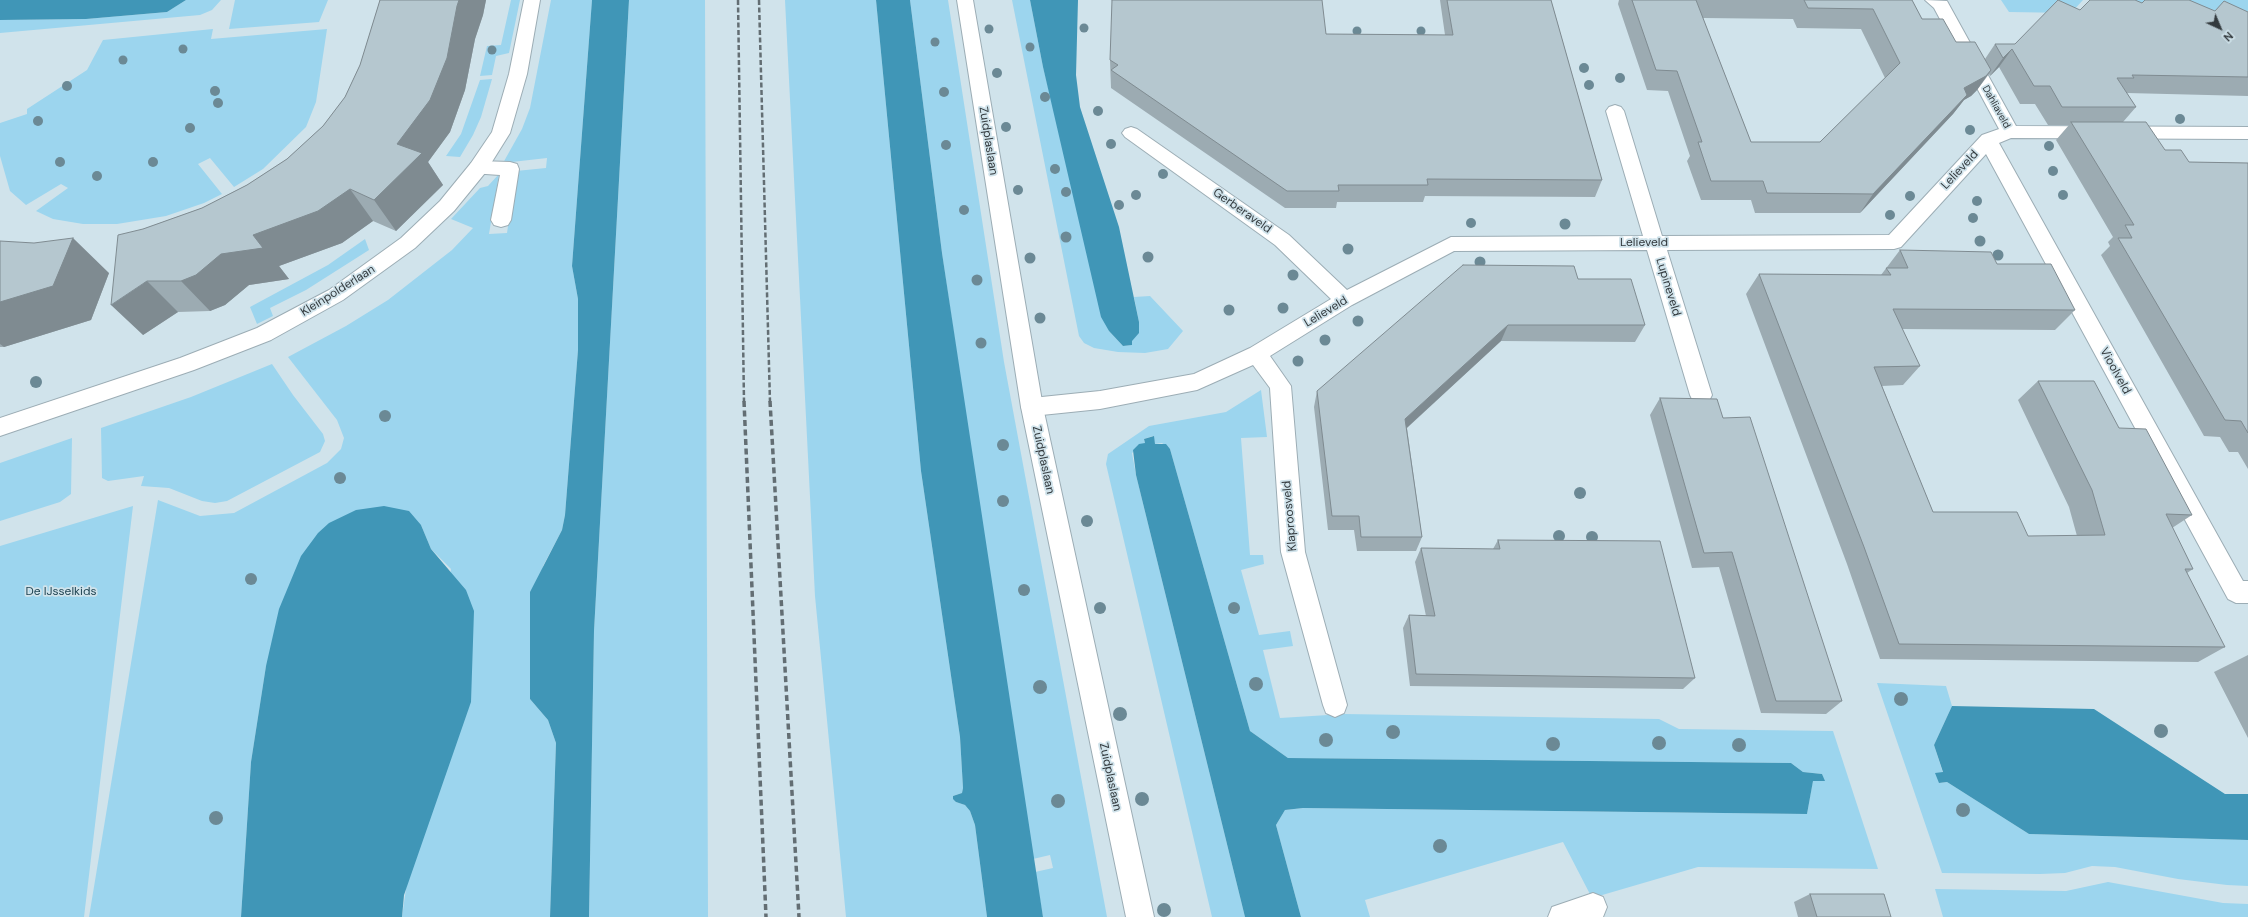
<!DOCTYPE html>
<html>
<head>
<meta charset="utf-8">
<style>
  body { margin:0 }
  #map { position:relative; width:2248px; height:917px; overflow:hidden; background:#d0e3eb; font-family:"DM Sans",sans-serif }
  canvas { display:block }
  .north { position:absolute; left:2200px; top:8px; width:40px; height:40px; -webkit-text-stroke:3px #d0e3eb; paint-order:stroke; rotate:136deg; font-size:11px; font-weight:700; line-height:16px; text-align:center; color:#333a3e }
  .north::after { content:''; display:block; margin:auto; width:14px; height:18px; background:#333a3e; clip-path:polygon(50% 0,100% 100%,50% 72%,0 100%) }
</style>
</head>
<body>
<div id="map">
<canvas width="2248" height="917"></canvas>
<div class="north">N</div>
</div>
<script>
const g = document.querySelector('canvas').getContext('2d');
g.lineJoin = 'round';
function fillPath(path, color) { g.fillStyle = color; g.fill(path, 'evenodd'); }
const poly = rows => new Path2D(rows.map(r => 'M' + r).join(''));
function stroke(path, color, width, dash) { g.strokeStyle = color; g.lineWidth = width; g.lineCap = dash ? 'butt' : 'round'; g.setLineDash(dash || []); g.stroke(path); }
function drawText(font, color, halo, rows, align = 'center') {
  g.font = font + ' "DM Sans",sans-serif'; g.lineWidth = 3.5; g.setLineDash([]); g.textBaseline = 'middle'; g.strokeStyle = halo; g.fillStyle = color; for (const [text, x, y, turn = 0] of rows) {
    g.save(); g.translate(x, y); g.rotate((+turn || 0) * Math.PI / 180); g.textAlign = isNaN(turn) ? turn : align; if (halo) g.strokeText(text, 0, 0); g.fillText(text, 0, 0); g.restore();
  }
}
fillPath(poly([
  [186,0,221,0,212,10,200,15,0,33,0,20,86,19,167,12],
  [235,0,328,0,319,22,229,29],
  [511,0,520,0,509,53,496,56,492,75,480,76,487,46,501,45],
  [551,0,592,0,572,266,578,299,578,350,565,515,562,530,543,566,530,699,548,720,556,743,550,917,402,917,451,569,431,549,421,525,266,666,251,762,241,917,89,917,158,500,200,516,234,513,327,463,341,449,344,438,337,420,288,357,346,326,388,300,452,250,473,228,451,219,480,188,488,186,499,174,489,234,507,233,516,171,546,168,547,158,503,163,522,129,530,108],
  [629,0,705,0,708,917,589,917,594,631],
  [785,0,876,0,921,471,960,737,963,788,962,793,953,796,956,802,965,805,970,811,975,825,987,917,846,917,815,596],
  [910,0,948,0,1004,362,1107,917,1043,917,1035,872,1053,868,1050,855,1033,859,1016,759,942,253],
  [1012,0,1030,0,1043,67,1109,331,1123,346,1132,345,1131,341,1139,322,1134,297,1150,296,1183,331,1168,349,1145,353,1118,352,1094,348,1084,343,1079,336],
  [2001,0,2083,0,2071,13,2009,12],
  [2089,0,2248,0,2248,15,2175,15,2145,3,2106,7],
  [213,29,211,39,327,29,316,102,306,127,263,169,234,187,210,158,198,164,222,194,204,203,166,216,117,224,83,224,53,219,36,211,68,188,61,184,26,205,10,191,0,156,0,123,27,114,27,109,87,70,103,40],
  [492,79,481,117,473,135,460,157,446,156,461,134,480,80],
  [365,239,369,250,306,290,270,308,273,316,257,324,250,307,328,265],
  [272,364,293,395,323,434,325,441,320,452,227,501,215,503,202,501,169,488,141,486,144,476,108,481,102,478,101,428,191,397],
  [1261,390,1267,437,1241,438,1250,555,1263,555,1264,564,1241,570,1259,635,1290,631,1293,646,1263,650,1280,718,1344,714,1659,719,1679,729,1833,731,1878,869,1698,867,1592,898,1563,842,1365,900,1370,917,1301,917,1276,825,1285,810,1303,808,1807,814,1813,780,1824,781,1822,774,1803,772,1791,763,1288,758,1250,731,1170,449,1162,443,1155,444,1153,436,1144,439,1145,443,1132,453,1136,475,1245,917,1212,917,1106,464,1108,454,1149,426,1226,412],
  [72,438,71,494,60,502,0,521,0,463],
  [133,506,84,917,0,917,0,546],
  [1877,683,1946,686,1952,706,1934,745,1943,773,1939,783,1947,782,2029,834,2248,840,2248,886,2227,885,2178,879,2115,867,2092,866,2065,873,2040,874,1942,873],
  [2108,882,2223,903,2248,904,2248,917,1943,917,1935,889,2066,891]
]), '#9cd5ee');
fillPath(poly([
  [0,0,186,0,167,12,86,19,0,20],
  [592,0,629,0,594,631,589,917,550,917,556,743,548,720,530,699,530,592,562,530,565,515,578,350,578,299,572,266],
  [876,0,910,0,942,253,1043,917,987,917,975,825,970,811,965,805,956,802,953,799,953,796,962,793,963,788,960,737,921,471],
  [1030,0,1078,0,1076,75,1080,107,1119,227,1139,322,1139,333,1132,341,1132,345,1123,346,1109,331,1101,317,1043,67],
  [1154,436,1155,444,1166,444,1170,449,1250,731,1288,758,1791,763,1803,772,1822,774,1825,781,1813,781,1807,814,1303,808,1285,810,1276,825,1301,917,1245,917,1136,475,1133,450,1139,444,1145,443,1144,439],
  [384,506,409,511,421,525,431,549,466,590,474,611,471,702,404,895,402,917,241,917,251,762,266,666,279,609,301,556,318,533,329,523,356,510],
  [1952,706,2094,709,2225,794,2248,794,2248,840,2029,834,1947,782,1939,783,1935,773,1943,772,1934,745]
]), '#4096b7');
const service = poly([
  [478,161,510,162,517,164,519,169,511,220,508,225,501,227,494,225,491,220,500,175,471,173,469,168,471,163,478,161]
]);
const minor = poly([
  [524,0,540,0,527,74,510,133,485,173,454,211,415,248,343,300,271,340,194,370,0,436,0,418,180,358,257,328,329,290,401,238,440,201,471,163,492,132,509,74,524,0],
  [1925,0,1947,1,2016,126,2248,127,2248,139,2011,138,1999,143,2243,581,2248,581,2248,603,2236,603,2228,599,1986,154,1901,247,1894,249,1667,250,1712,395,1709,401,1701,404,1693,401,1690,395,1647,250,1454,251,1352,305,1270,356,1291,386,1305,552,1347,705,1344,713,1335,717,1326,713,1323,705,1281,552,1270,388,1253,365,1197,390,1100,409,1032,416,1024,413,1021,407,1024,401,1032,398,1100,391,1194,374,1250,348,1331,299,1275,245,1125,137,1122,133,1125,129,1131,127,1137,129,1289,235,1347,290,1451,237,1643,236,1606,111,1609,107,1615,105,1621,107,1624,111,1662,236,1889,235,1982,135,1999,129,1934,8,1925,0],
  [1593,893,1603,897,1607,907,1603,917,1548,917,1552,907,1593,893]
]);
const tertiary = poly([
  [957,0,973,0,1043,407,1154,917,1126,917,1021,407,957,0]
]);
stroke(service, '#9cadb5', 2);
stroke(minor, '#9cadb5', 2);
stroke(tertiary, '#9cadb5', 2);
fillPath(service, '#fff');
fillPath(minor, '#fff');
fillPath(tertiary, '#fff');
stroke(poly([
  [738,0,744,402],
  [759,0,770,402]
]), '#636e73', 2.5, [5, 2.5]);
stroke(poly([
  [744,401,766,917],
  [770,401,799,917]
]), '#636e73', 3.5, [6, 3.5]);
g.fillStyle = '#6b8995';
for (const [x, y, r] of [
  [1084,28,4.5],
  [989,29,4.5],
  [1357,31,4.5],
  [1421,31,4.5],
  [935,42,4.5],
  [1030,47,4.5],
  [183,49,4.5],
  [492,50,4.5],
  [123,60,4.5],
  [1584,68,5],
  [997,73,5],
  [1620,78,5],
  [1589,85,5],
  [67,86,5],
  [215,91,5],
  [944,92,5],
  [1045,97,5],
  [218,103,5],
  [1098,111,5],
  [2180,119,5],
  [38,121,5],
  [1006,127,5],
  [190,128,5],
  [1970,130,5],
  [1111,144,5],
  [946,145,5],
  [2049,146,5],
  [60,162,5],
  [153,162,5],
  [1055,169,5],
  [2053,171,5],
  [1163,174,5],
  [97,176,5],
  [1018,190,5],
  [1066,192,5],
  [1136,195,5],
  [2063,195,5],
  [1910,196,5],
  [1977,201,5],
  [1119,205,5],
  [964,210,5],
  [1890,215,5],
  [1973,218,5],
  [1471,223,5],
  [1565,224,5.5],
  [1066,237,5.5],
  [1980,241,5.5],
  [1348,249,5.5],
  [1998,255,5.5],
  [1148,257,5.5],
  [1030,258,5.5],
  [1480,262,5.5],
  [1293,275,5.5],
  [977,280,5.5],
  [1283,308,5.5],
  [1229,310,5.5],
  [1040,318,5.5],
  [1358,321,5.5],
  [1325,340,5.5],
  [981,343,5.5],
  [1298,361,5.5],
  [36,382,6],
  [385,416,6],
  [1003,445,6],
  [340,478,6],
  [1580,493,6],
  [1003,501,6],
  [1087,521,6],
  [1559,536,6],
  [1592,537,6],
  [251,579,6],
  [1024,590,6],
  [1100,608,6],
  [1234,608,6],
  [1256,684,7],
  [1040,687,7],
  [1901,699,7],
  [1120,714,7],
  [2161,731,7],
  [1393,732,7],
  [1326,740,7],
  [1659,743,7],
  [1553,744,7],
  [1739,745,7],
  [1142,799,7],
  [1058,801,7],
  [1963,810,7],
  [216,818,7],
  [1440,846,7],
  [1164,910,7]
]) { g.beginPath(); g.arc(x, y, r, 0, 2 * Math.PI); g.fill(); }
fillPath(poly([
  [380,0,486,0,483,15,475,39,465,90,450,132,428,162,443,185,396,231,373,221,342,243,279,266,289,279,249,285,225,305,210,311,178,312,143,335,143,229,202,208,247,185,287,159,323,126,345,97,360,65],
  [1440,0,1551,0,1602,180,1595,197,1425,196,1423,202,1337,202,1336,208,1285,208,1111,88,1110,60,1326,34,1445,35],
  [1619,0,1912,0,1922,19,1956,42,1985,59,1995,44,2015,44,2080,10,2142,3,2215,11,2248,12,2248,96,2127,93,2136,107,2123,122,2165,150,2189,162,2248,163,2248,469,2238,452,2229,452,2220,437,2204,436,2101,255,2110,246,2108,242,2113,237,2056,140,2069,125,2048,125,2035,104,2020,104,1999,67,1990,76,1989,74,1977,90,1971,96,1964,100,1953,114,1860,213,1755,213,1751,200,1701,200,1687,161,1690,156,1668,91,1647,90,1618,4],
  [1703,18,1793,19,1797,28,1861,29,1885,78,1820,142,1751,142],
  [0,241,109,273,91,320,4,347,0,347],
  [1900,250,1997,264,2075,310,2055,330,1902,329,1920,366,1903,385,1882,386,1933,512,2028,536,2077,536,2069,507,2018,400,2038,381,2119,428,2192,515,2172,528,2193,569,2187,573,2225,647,2198,662,1880,659,1847,564,1746,294,1759,274,1881,275],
  [1578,279,1645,325,1635,342,1501,341,1407,428,1422,537,1416,551,1357,551,1354,530,1328,530,1314,407,1317,391],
  [1660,398,1723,418,1842,701,1826,714,1761,713,1719,567,1692,568,1650,415],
  [1498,540,1695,678,1683,689,1410,686,1403,628,1409,615,1426,616,1415,562,1421,548,1493,549],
  [2248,655,2248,738,2214,672],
  [1810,894,1891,917,1798,917,1794,902]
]), '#9cabb2');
fillPath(poly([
  [459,0,486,0,483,15,475,39,465,90,450,132,428,162,443,185,396,231,374,200,397,144],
  [2012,49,1999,67,1990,76,2003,58],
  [1991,70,1977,90,1971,96,1964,100,1953,114,1860,213,1873,194,1964,88],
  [350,189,373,221,342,243,279,266,289,279,249,285,225,305,210,311,181,281,221,254,253,235],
  [73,238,109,273,91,320,4,347,0,344,0,302],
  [147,281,178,312,143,335,111,305],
  [1508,325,1501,341,1400,434,1405,419]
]), '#7f8b91');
const building = poly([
  [380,0,459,0,457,6,447,58,430,100,397,144,422,153,374,200,350,189,318,211,253,235,263,248,221,254,196,275,181,281,147,281,111,305,118,235,143,229,202,208,247,185,287,159,323,126,345,97,360,65,380,0],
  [1112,0,1322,0,1326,34,1453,35,1447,0,1551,0,1602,180,1427,179,1428,185,1338,185,1339,191,1287,191,1111,70,1118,65,1110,60,1112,0],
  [1632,0,1696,0,1751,142,1820,142,1900,63,1873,9,1808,8,1804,0,1912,0,1922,19,1943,19,1956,42,1975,42,1991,70,1986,76,1964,88,1967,95,1873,194,1767,193,1763,181,1711,181,1698,142,1702,142,1677,71,1656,70,1632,0],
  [2058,0,2080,10,2090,0,2135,0,2142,3,2145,0,2189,0,2215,11,2224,1,2248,12,2248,77,2132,75,2134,78,2117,78,2136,107,2062,107,2050,86,2034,86,2012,49,2003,58,1995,44,2015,44,2058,0],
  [2071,122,2146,122,2165,150,2181,150,2189,162,2248,163,2248,433,2241,421,2225,420,2118,238,2132,238,2125,225,2134,225,2071,122],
  [73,238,53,286,0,302,0,241,34,243,73,238],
  [1900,250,1991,252,1997,264,2051,264,2075,310,1893,309,1920,366,1874,367,1933,512,2017,512,2028,536,2105,535,2092,490,2038,381,2094,381,2119,428,2146,429,2192,515,2166,514,2193,569,2185,569,2225,647,1899,644,1864,547,1759,274,1891,275,1886,268,1908,268,1900,250],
  [1463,265,1574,266,1578,279,1631,279,1645,325,1508,325,1405,419,1422,537,1361,537,1359,516,1332,516,1317,391,1463,265],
  [1660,398,1717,399,1723,418,1750,417,1842,701,1776,701,1732,552,1704,553,1660,398],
  [1498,540,1660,541,1695,678,1416,674,1409,615,1435,616,1421,548,1500,549,1498,540],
  [1810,894,1884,894,1891,917,1817,917,1810,894]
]);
fillPath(building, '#b5c7cf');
stroke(building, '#7f8b91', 1);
drawText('10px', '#333a3e', '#d0e3eb', [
  ["Dahliaveld",1996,107,61]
]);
drawText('12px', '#333a3e', '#d0e3eb', [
  ["Zuidplaslaan",988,141,81],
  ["Lelieveld",1960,170,-47],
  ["Gerberaveld",1242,211,35],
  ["Lelieveld",1644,243],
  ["Lupineveld",1668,287,73],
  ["Kleinpolderlaan",338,291,-32],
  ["Lelieveld",1326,312,-31],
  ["Vioolveld",2115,371,61],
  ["Zuidplaslaan",1043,460,78],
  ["Klaproosveld",1290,516,-95],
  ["Zuidplaslaan",1110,777,78]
]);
drawText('12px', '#193f4e', '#d0e3eb', [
  ["De IJsselkids",61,592]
]);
</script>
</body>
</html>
